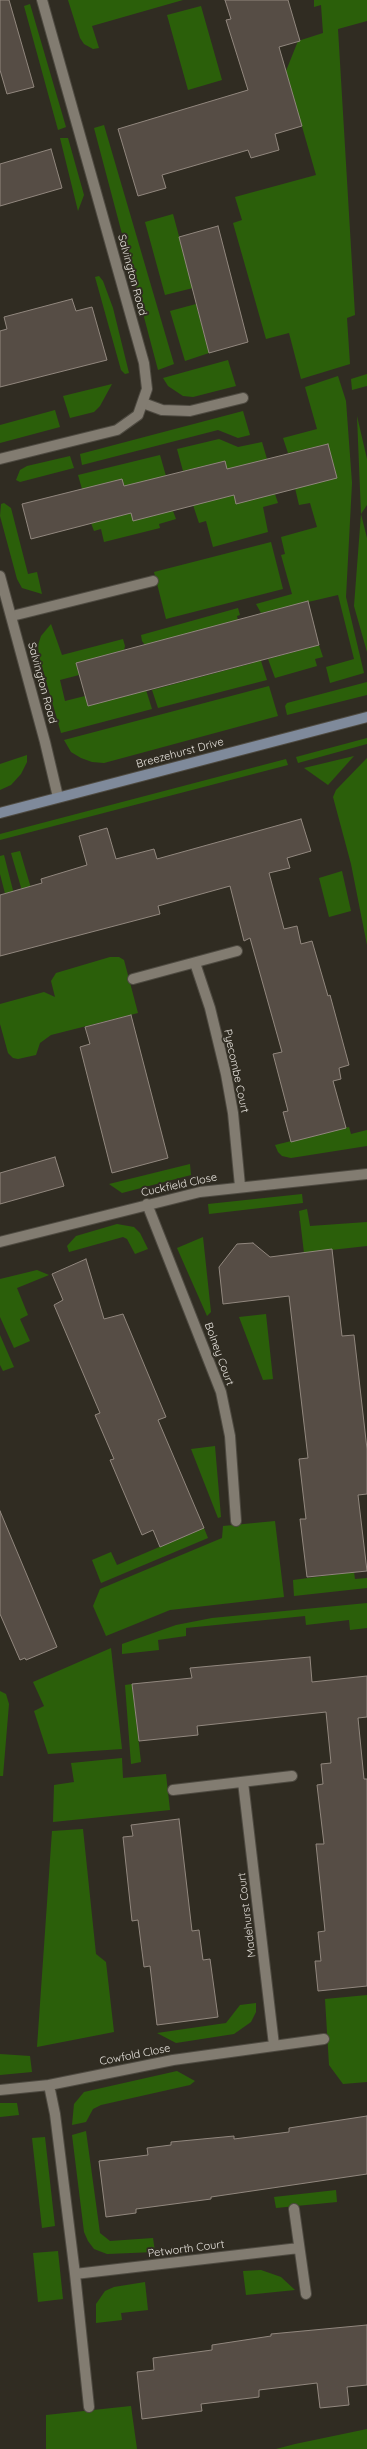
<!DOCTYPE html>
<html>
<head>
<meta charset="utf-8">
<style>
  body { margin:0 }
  canvas { display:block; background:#302c22 }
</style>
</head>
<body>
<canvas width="367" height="2449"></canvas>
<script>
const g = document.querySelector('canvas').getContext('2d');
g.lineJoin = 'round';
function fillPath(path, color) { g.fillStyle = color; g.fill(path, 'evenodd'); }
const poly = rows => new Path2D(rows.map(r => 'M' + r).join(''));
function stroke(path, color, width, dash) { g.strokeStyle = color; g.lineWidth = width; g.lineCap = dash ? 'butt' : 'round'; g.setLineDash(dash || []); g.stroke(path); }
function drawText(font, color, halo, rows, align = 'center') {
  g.font = font + ' Quicksand,sans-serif'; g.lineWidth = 4; g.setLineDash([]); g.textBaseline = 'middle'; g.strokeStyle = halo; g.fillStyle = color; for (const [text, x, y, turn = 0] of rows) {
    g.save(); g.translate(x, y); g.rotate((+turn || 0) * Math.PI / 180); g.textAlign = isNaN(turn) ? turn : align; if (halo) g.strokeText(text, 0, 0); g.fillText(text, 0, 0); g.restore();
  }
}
fillPath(poly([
  [68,0,183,0,92,26,99,48,93,49,84,44,80,38],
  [314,0,367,0,367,21,338,29,355,315,347,318,350,364,301,379,289,333,266,339,233,223,242,220,235,197,316,175,286,71,298,41,323,33,321,5,314,7],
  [30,4,66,127,58,130,24,6],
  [201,6,222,80,188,90,167,15],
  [104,125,174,364,158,370,94,128],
  [60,138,68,138,84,195,78,211],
  [173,214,193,288,165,295,145,222],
  [99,276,103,281,113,308,129,373,125,374,121,370,95,277],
  [196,304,209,353,185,361,170,311],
  [228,360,236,386,193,397,183,396,168,386,163,378],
  [367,374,367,386,352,390,351,379],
  [338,376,346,401,352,483,346,597,364,673,330,683,326,667,354,659,338,595,261,613,256,604,292,594,281,555,285,554,281,537,317,527,310,503,299,505,295,488,337,478,328,444,288,453,283,438,317,429,305,387],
  [112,384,100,406,94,412,70,418,63,396],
  [55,410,60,427,0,443,0,425],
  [243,411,250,435,238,438,218,430,82,465,80,454],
  [357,416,367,459,367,505,361,514,367,538,367,652,354,606,361,514],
  [219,439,238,447,262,442,267,459,227,469,225,461,183,471,177,449],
  [160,455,166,476,124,486,122,479,82,489,78,475],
  [70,456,74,468,20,482,16,480,20,470,27,466],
  [275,494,278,503,263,507,268,532,213,547,206,521,199,523,193,505,234,495,236,503],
  [4,503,11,508,28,574,37,572,42,594,22,588,17,579,0,516,1,504],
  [173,511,176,519,159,524,160,528,104,542,101,529,94,531,91,523,131,513],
  [271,542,283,589,166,619,154,572],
  [238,608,240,615,237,616,238,620,145,645,142,641,141,635],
  [51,624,62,655,123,639,125,646,124,650,76,663,79,675,60,680,65,701,85,696,88,706,137,693,141,674,152,709,61,733,39,656,38,645,41,636],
  [256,645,267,680,158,708,152,690,253,663,249,647],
  [319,645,323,657,315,659,317,666,275,678,268,659],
  [367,682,367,695,287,715,285,706,287,703],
  [269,686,278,716,104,763,92,762,81,758,71,752,64,740],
  [367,738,367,744,298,763,296,757],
  [27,755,27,762,21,774,11,785,0,790,0,764],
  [354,756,328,785,304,768],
  [367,758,367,945,351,864,333,797,336,790],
  [286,759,288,765,0,840,0,834],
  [20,851,36,905,27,908,11,853],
  [4,855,18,910,10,913,0,874,0,856],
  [342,871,351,911,329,917,319,878],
  [110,957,119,957,124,960,138,1013,51,1035,40,1043,36,1055,18,1059,13,1058,8,1053,0,1024,0,1004,44,992,55,997,51,981,56,973],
  [349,1127,351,1134,367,1130,367,1146,291,1158,282,1156,278,1152,275,1145],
  [190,1164,191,1175,122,1193,109,1184],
  [302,1194,303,1203,209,1214,208,1204],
  [307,1209,310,1226,367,1222,367,1246,304,1253,299,1211],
  [117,1224,134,1227,140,1233,148,1249,135,1254,127,1239,123,1237,69,1252,67,1246,76,1236],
  [203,1237,211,1312,207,1316,177,1248],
  [37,1270,49,1275,17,1288,28,1315,20,1319,30,1341,14,1348,0,1317,0,1279],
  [266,1314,273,1379,263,1380,239,1317],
  [0,1335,14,1367,3,1371,0,1365],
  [215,1446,221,1517,218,1518,191,1449],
  [275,1521,284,1597,170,1610,106,1636,93,1606,100,1589,222,1538,223,1526],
  [204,1528,208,1538,101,1583,92,1560,111,1552,117,1565],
  [354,1572,355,1579,367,1578,367,1588,294,1596,293,1580],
  [367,1603,367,1628,350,1630,349,1620,306,1625,305,1616,186,1628,186,1636,158,1640,159,1650,122,1654,122,1644,176,1625,212,1618],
  [111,1648,122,1749,48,1754,34,1711,44,1706,33,1682],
  [132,1684,141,1762,131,1764,125,1685],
  [0,1691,6,1694,9,1704,3,1776,0,1776],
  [122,1758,123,1778,166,1774,170,1810,53,1822,54,1785,74,1782,71,1763],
  [83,1829,96,1954,106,1962,114,2032,37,2047,52,1831],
  [367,1995,367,2082,343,2084,329,2065,325,1999],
  [256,2003,256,2012,251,2022,234,2034,176,2043,157,2033,226,2023,240,2005],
  [0,2054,30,2056,32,2072,0,2075],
  [177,2071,195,2081,190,2085,101,2105,93,2109,86,2122,72,2125,74,2104,84,2092],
  [0,2103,17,2103,19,2115,0,2117],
  [86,2131,100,2233,110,2241,153,2238,155,2252,107,2254,94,2249,88,2241,84,2232,72,2135],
  [45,2137,55,2226,42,2228,32,2138],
  [336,2190,337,2202,276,2208,274,2197],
  [58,2251,63,2299,38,2302,33,2253],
  [261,2270,281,2277,295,2290,246,2295,243,2271],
  [145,2282,148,2310,121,2313,122,2320,96,2323,96,2304,105,2291,114,2287],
  [131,2406,137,2449,46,2449,46,2415],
  [367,2429,367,2449,276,2449,295,2444]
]), '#2b5f0a');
const building = poly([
  [0,0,9,0,34,87,7,94,0,70,0,0],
  [225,0,288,0,300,41,279,47,302,126,275,134,279,150,251,158,248,150,162,175,166,188,138,196,118,129,248,90,226,20,231,19,225,0],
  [51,149,62,188,0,206,0,164,51,149],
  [218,226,248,342,209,353,179,237,218,226],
  [72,299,76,311,92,307,107,360,0,387,0,331,7,329,4,317,72,299],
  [328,444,337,478,236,504,234,495,133,521,131,513,31,539,22,504,122,479,124,486,225,461,227,469,328,444],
  [308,601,319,645,88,706,76,663,308,601],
  [301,819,311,851,287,858,290,868,269,873,284,929,297,926,301,944,312,941,328,996,330,995,349,1065,339,1068,341,1079,333,1081,346,1128,291,1142,283,1112,288,1111,273,1054,282,1052,250,938,244,941,230,886,158,906,160,914,0,956,0,895,42,883,41,879,87,865,79,836,107,828,116,859,154,849,157,859,301,819],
  [131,1015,168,1158,112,1173,80,1047,90,1044,85,1027,131,1015],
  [55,1157,64,1186,0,1204,0,1173,55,1157],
  [253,1243,270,1257,332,1249,342,1336,354,1335,367,1449,367,1494,358,1495,367,1571,307,1577,300,1519,306,1519,299,1459,308,1458,289,1296,223,1304,219,1267,237,1244,253,1243],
  [86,1259,104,1319,123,1314,166,1417,158,1420,204,1528,160,1547,153,1530,142,1535,110,1460,114,1459,95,1415,100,1413,54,1305,63,1300,52,1274,86,1259],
  [0,1511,57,1647,26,1660,25,1658,20,1660,0,1614,0,1511],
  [310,1657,312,1682,367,1676,367,1717,358,1718,364,1779,367,1779,367,1986,318,1991,315,1961,321,1961,318,1932,325,1931,316,1844,324,1844,317,1785,323,1784,321,1764,331,1763,326,1712,197,1726,198,1735,139,1741,132,1684,192,1678,190,1668,310,1657],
  [179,1819,192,1931,199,1930,203,1960,210,1959,218,2017,157,2025,150,1966,144,1967,138,1920,132,1921,123,1837,133,1836,131,1825,179,1819],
  [367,2116,367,2174,211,2197,211,2199,136,2209,136,2213,106,2217,99,2161,148,2155,147,2148,171,2145,171,2142,234,2136,234,2139,289,2132,289,2128,367,2116],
  [367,2325,367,2385,347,2387,349,2405,320,2408,317,2383,259,2390,259,2397,201,2404,202,2411,142,2419,137,2372,154,2370,153,2358,212,2350,212,2345,271,2336,271,2334,367,2325]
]);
fillPath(building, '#564d45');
stroke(building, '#91877e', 1);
const lane = poly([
  [143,403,162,410,190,411,243,398],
  [12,616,153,581]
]);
const street = poly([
  [0,459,117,430,138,415,147,389,144,363,42,0],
  [0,576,45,742,58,797],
  [195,963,210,1008,226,1074,233,1113,240,1186],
  [133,979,237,951],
  [147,1204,221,1392,230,1436,236,1521],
  [0,1242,200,1192,367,1174],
  [243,1782,274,2045],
  [173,1790,292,1776],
  [49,2085,55,2114,75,2274,89,2407],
  [0,2090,49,2085,173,2060,324,2039],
  [294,2209,306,2294],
  [75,2274,299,2248]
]);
const secondary = poly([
  [0,813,367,717]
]);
stroke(lane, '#4e4a41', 12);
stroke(street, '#4e4a41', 12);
stroke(secondary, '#4e4a41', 12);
stroke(lane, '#827c71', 10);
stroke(street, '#827c71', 10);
stroke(secondary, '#7f8a9b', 10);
drawText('11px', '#e6e2dc', '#302c22', [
  ["Salvington Road",132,275,75],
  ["Salvington Road",42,683,75],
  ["Breezehurst Drive",180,753,-15],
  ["Pyecombe Court",236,1071,78],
  ["Cuckfield Close",179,1185,-12],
  ["Bolney Court",219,1354,70],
  ["Madehurst Court",247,1915,-97],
  ["Cowfold Close",135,2055,-11],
  ["Petworth Court",186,2249,-7]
]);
</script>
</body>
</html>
